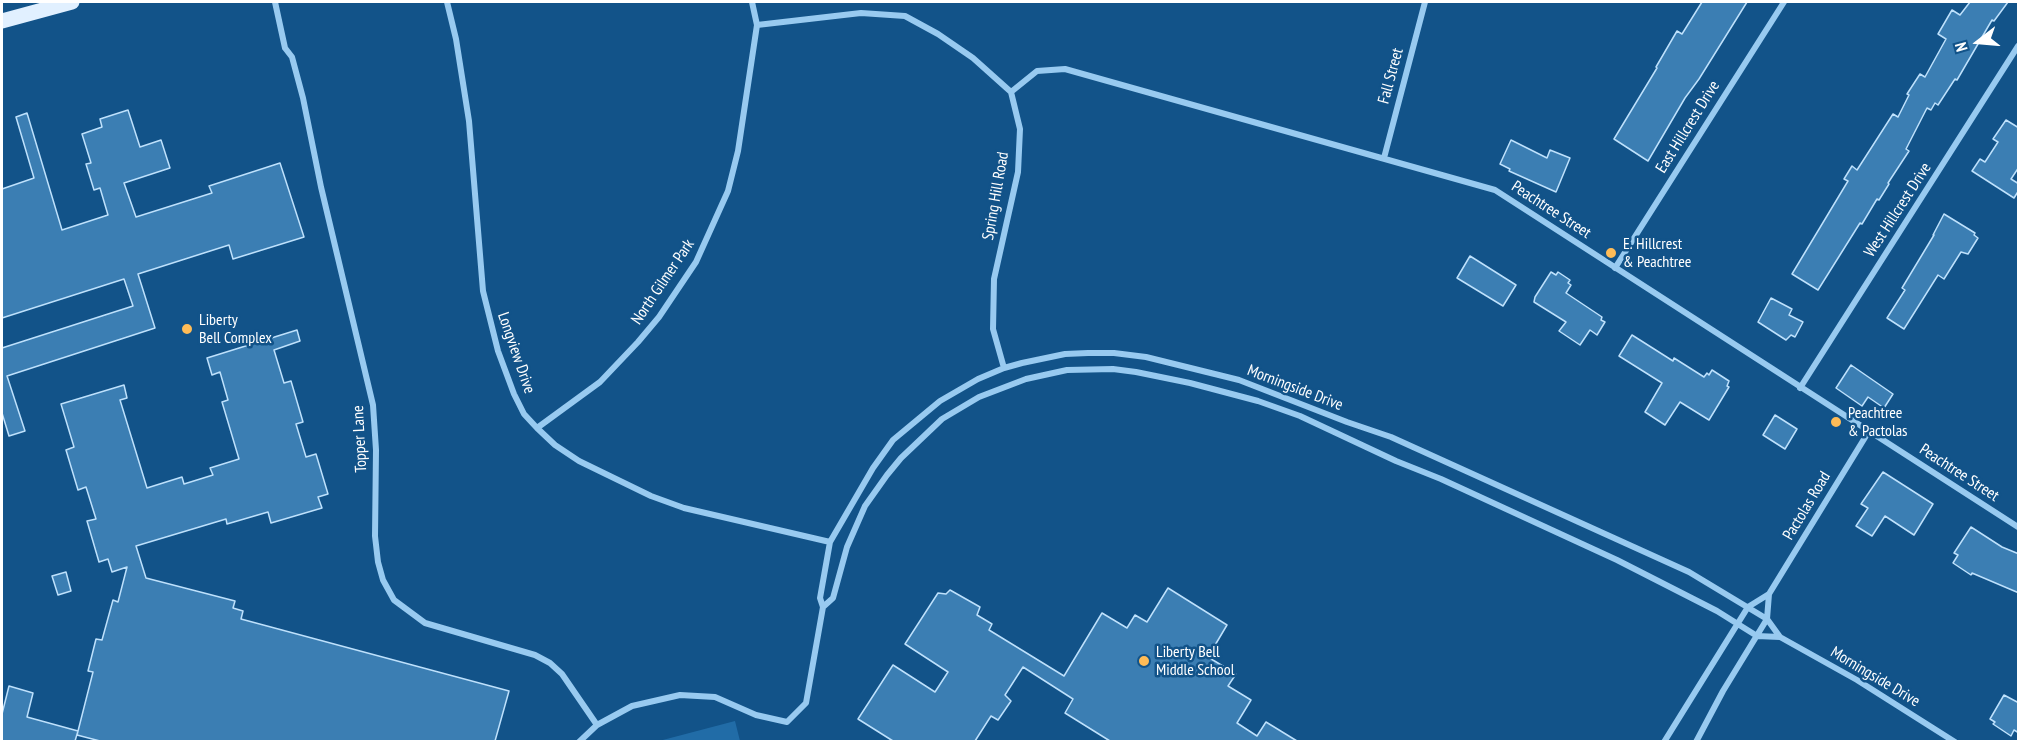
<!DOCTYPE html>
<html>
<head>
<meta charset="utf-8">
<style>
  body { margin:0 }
  #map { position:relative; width:2020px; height:743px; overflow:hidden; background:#125389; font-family:"PT Sans Narrow",sans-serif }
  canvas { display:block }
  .frame { position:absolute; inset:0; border:3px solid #fff; pointer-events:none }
  .north { position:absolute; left:1948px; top:12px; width:60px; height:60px; -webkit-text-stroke:4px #125389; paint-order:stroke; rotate:254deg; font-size:16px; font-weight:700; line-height:24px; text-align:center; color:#fff }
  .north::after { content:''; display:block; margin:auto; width:21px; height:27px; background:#fff; clip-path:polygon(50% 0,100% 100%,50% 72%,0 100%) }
</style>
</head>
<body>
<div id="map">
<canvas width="2020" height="743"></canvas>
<div class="frame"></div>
<div class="north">N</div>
</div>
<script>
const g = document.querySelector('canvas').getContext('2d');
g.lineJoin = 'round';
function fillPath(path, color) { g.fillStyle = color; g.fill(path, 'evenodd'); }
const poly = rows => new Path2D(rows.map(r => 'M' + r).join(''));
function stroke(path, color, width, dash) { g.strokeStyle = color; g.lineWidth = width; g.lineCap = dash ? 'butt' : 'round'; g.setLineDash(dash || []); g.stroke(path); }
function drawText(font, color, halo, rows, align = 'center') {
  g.font = font + ' "PT Sans Narrow",sans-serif'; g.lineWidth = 5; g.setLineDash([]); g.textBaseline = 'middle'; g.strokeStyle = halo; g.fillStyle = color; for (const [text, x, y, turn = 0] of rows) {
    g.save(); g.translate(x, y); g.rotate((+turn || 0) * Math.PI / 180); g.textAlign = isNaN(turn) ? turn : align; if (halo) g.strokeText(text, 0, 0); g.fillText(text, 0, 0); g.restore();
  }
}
fillPath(poly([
  [735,721,740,741,659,741]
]), '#216ca7');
const building = poly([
  [1702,2,1747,2,1699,79,1685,98,1648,161,1614,139,1657,68,1656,67,1677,31,1682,34,1702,2],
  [1970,2,2008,2,1994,21,1992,20,1957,80,1955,79,1938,105,1935,103,1931,110,1927,108,1906,149,1909,151,1888,183,1889,184,1879,200,1877,199,1862,224,1860,223,1818,290,1792,274,1848,181,1844,179,1852,166,1857,170,1893,114,1898,117,1909,95,1907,94,1920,74,1925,77,1946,39,1938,34,1952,10,1960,15,1970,2],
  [128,110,140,147,161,140,170,168,124,183,136,217,212,193,209,186,280,163,304,237,233,259,229,245,138,274,155,328,7,376,25,431,9,436,2,413,2,348,133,306,124,279,2,318,2,189,34,178,16,117,27,113,62,230,108,215,100,188,94,190,86,164,91,163,82,134,102,127,100,119,128,110],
  [2006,120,2019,128,2019,167,2011,179,2019,184,2019,190,2014,198,1972,171,1980,159,1985,162,1998,142,1993,139,2006,120],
  [1511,140,1547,158,1550,150,1570,158,1556,192,1509,171,1510,169,1500,164,1511,140],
  [1944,214,1975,233,1974,235,1978,238,1968,254,1961,252,1944,279,1938,275,1904,329,1887,318,1905,290,1902,288,1934,235,1933,235,1944,214],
  [1470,256,1516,285,1503,306,1457,278,1470,256],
  [1551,272,1556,275,1558,272,1570,280,1568,283,1571,285,1566,293,1602,317,1601,320,1605,322,1597,335,1590,330,1580,345,1559,331,1566,322,1534,302,1535,297,1551,272],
  [1771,298,1792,309,1789,315,1803,322,1795,337,1791,335,1786,340,1758,322,1771,298],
  [297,330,300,341,274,350,284,383,291,381,303,422,296,424,306,457,316,454,328,494,318,497,322,508,271,523,268,512,227,524,226,519,136,546,146,578,235,601,233,608,243,611,241,619,509,691,495,741,100,741,77,735,93,672,88,671,96,639,102,640,113,600,118,602,127,567,112,572,108,559,99,562,87,521,96,519,86,487,78,490,66,450,74,447,61,404,124,385,127,398,120,400,147,488,182,477,184,484,213,475,210,468,239,459,222,402,228,400,220,372,212,375,207,358,297,330],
  [1632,335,1673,361,1674,358,1704,377,1707,373,1709,375,1712,370,1729,381,1727,386,1729,387,1709,420,1680,402,1665,425,1645,412,1662,383,1619,356,1632,335],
  [1851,365,1893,394,1884,408,1868,397,1862,406,1836,388,1851,365],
  [1775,415,1797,429,1785,449,1763,435,1775,415],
  [1883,472,1933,504,1914,535,1885,516,1872,536,1856,526,1868,508,1861,504,1883,472],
  [1971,527,2002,547,2019,554,2019,593,1972,573,1971,575,1953,563,1958,555,1954,553,1971,527],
  [66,572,71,591,58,595,52,576,66,572],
  [1168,588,1227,625,1208,657,1236,674,1228,686,1251,700,1237,723,1257,736,1266,722,1297,741,1110,741,1065,713,1073,699,1023,667,1005,695,1011,701,998,720,991,716,975,741,893,741,858,719,893,665,935,692,948,672,905,644,938,593,946,594,950,590,980,607,977,615,992,624,989,630,1064,676,1102,613,1127,628,1135,615,1147,622,1168,588],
  [9,686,33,693,27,717,78,731,75,741,2,741,2,714,9,686],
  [2004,695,2019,703,2019,733,2014,730,2011,736,1993,724,1995,722,1990,719,2004,695]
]);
fillPath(building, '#3b7eb3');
stroke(building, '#bee1fc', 1.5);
stroke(poly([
  [275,2,285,48,292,57,303,98,321,187,373,405,376,450,375,536,378,562,383,580,394,600,425,623,535,655,550,663,562,674,597,725],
  [447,2,456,39,469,121,483,291,498,351,514,394,524,414,537,428,555,445,579,461,651,496,684,508,830,542],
  [757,25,861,13,905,16,938,34,973,58,1011,92,1020,129,1018,172,994,279,993,329,1004,368],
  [1011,92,1037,71,1065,69,1495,190,2018,527],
  [1384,158,1425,2],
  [1615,268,1784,2],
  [1800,388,2018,46],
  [537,428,600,382,638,342,659,317,696,262,728,191,738,151,757,25,752,2],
  [823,607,833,598,847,547,865,506,887,475,901,458,942,419,979,397,1026,379,1067,370,1113,369,1136,372,1190,383,1258,401,1300,416,1396,461,1441,479,1617,560,1717,611,1757,636,1780,637],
  [579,742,597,725,632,706,680,695,715,697,756,715,787,722,806,703,823,607,820,598,830,542,873,468,893,440,940,401,978,379,1004,368,1022,363,1065,354,1088,353,1114,353,1146,357,1239,380,1347,422,1391,437,1689,572,1767,619,1780,637,1857,680,1955,742],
  [1664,742,1748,607,1769,594,1869,431],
  [1696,742,1723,691,1767,619,1769,594]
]), '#98caf0', 6);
stroke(poly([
  [2,21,72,2]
]), '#e1f0ff', 15);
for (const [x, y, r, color] of [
  [1611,253,6,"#ffbc57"],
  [187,329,6,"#ffbc57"],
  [1836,422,6,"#ffbc57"],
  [1144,661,6,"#ffbc57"]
]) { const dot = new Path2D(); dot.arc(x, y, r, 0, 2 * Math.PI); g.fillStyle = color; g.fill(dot); stroke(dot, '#125389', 2); }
drawText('16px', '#fff', '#125389', [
  ["Fall Street",1391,76,-75],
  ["East Hillcrest Drive",1688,127,-58],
  ["Spring Hill Road",996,196,-80],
  ["Peachtree Street",1551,210,33],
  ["West Hillcrest Drive",1898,210,-57],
  ["North Gilmer Park",663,282,-56],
  ["Longview Drive",516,353,71],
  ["Morningside Drive",1295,388,21],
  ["Topper Lane",360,439,-93],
  ["Peachtree Street",1959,473,33],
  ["Pactolas Road",1807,506,-59],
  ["Morningside Drive",1875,677,31]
]);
drawText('16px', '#fff', '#125389', [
  ["E. Hillcrest",1623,244],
  ["& Peachtree",1623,262],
  ["Liberty",199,320],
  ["Bell Complex",199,338],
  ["Peachtree",1848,413],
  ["& Pactolas",1848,431],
  ["Liberty Bell",1156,652],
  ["Middle School",1156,670]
], 'left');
</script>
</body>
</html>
